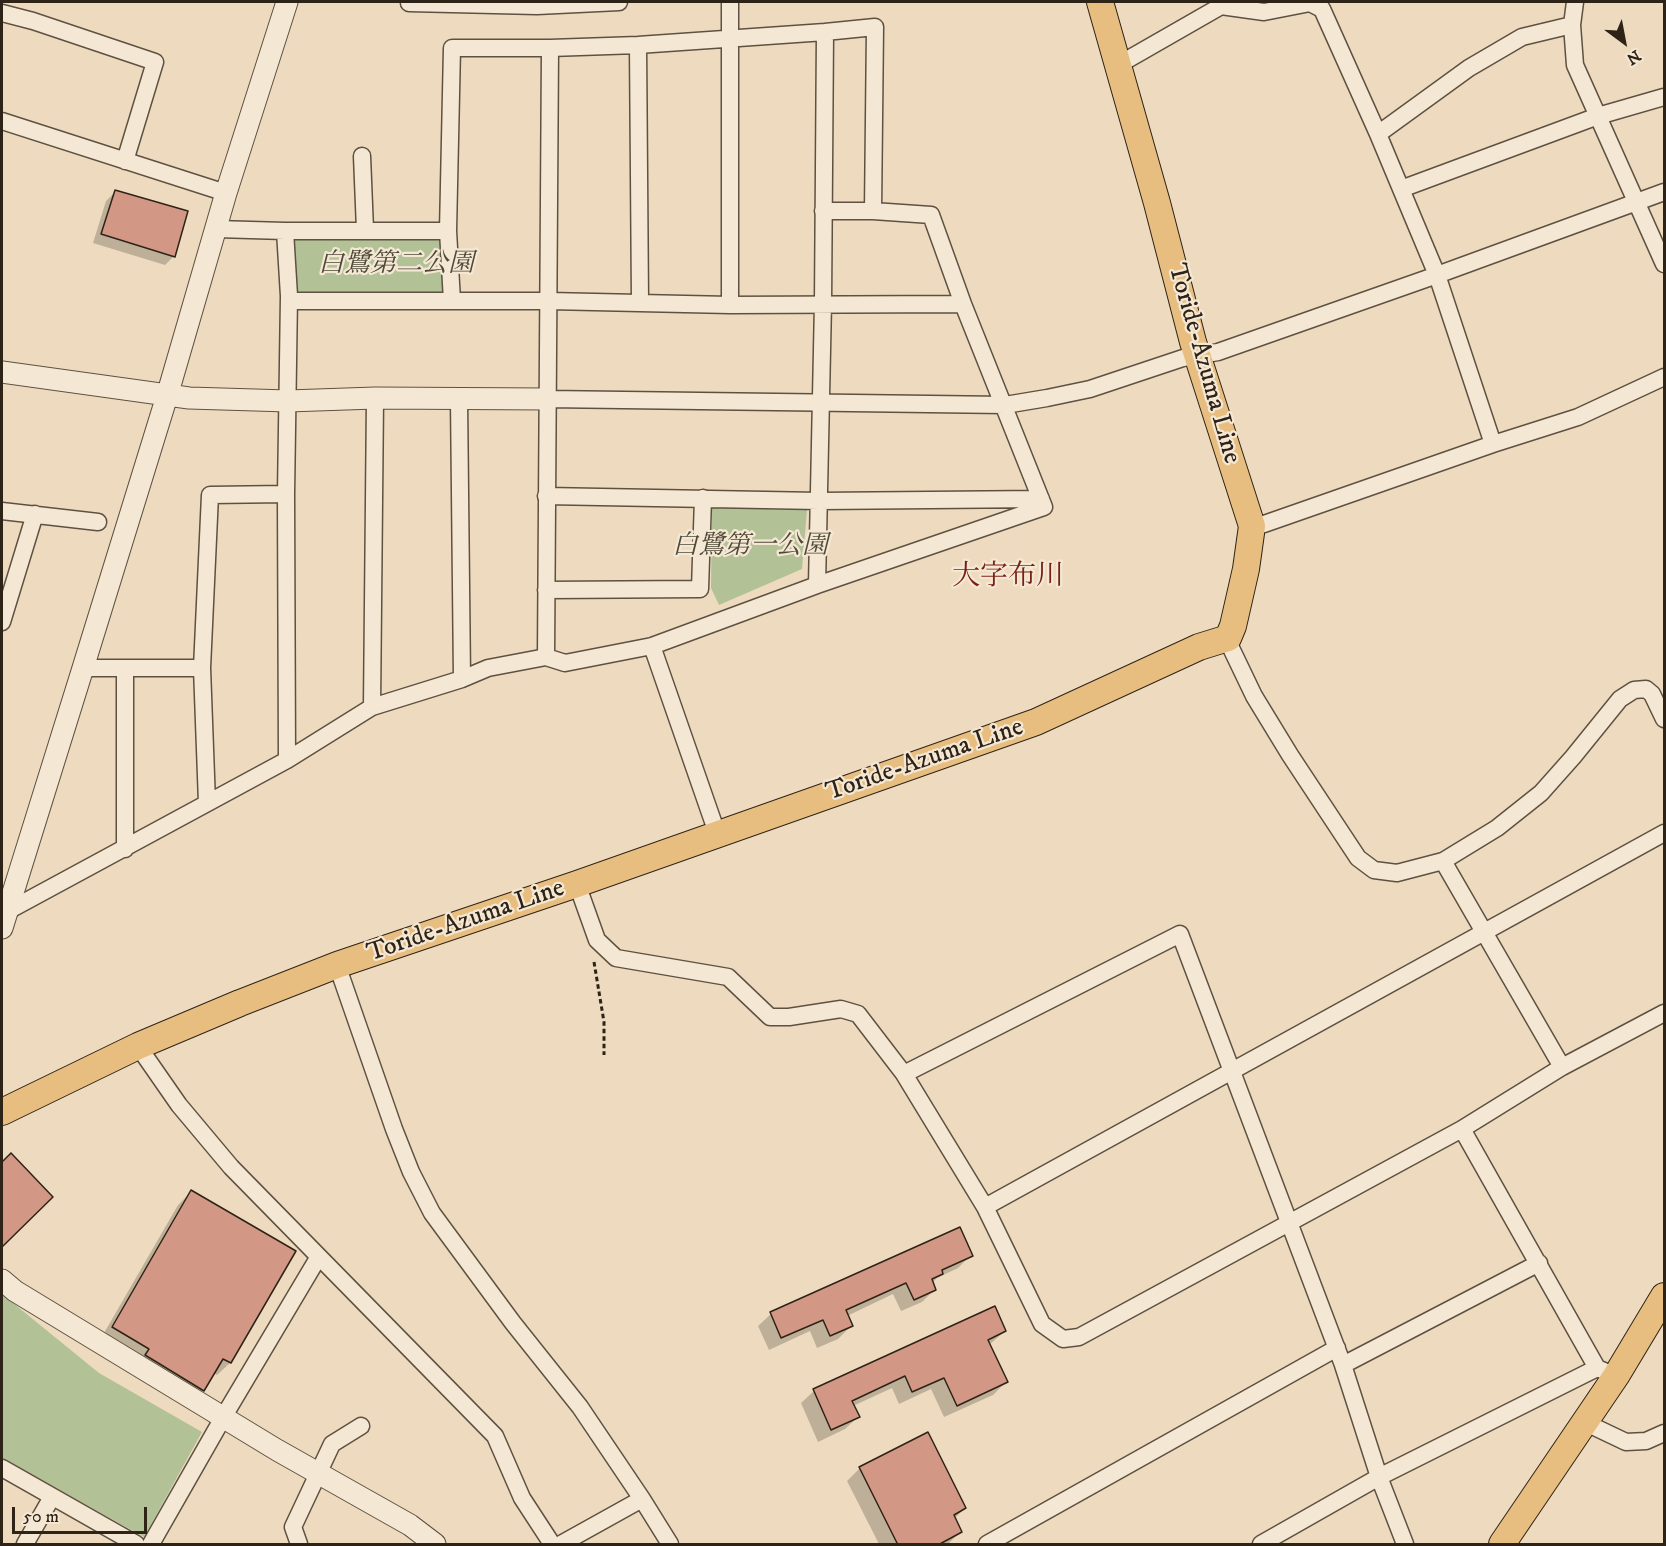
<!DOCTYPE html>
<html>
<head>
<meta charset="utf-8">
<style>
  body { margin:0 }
  #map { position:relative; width:1666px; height:1546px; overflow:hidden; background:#eedbbf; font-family:"IM FELL DW Pica",serif }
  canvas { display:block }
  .frame { position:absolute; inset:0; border:3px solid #2e2317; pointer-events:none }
  .north { position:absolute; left:1594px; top:12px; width:60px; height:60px; -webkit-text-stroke:4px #f4e8d5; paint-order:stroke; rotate:148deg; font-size:16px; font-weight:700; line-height:24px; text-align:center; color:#2e2317 }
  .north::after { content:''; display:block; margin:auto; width:21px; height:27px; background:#2e2317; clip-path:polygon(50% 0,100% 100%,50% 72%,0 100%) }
  .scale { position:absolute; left:12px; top:1507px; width:135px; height:27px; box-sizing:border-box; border:3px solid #2e2317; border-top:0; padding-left:8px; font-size:18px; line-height:21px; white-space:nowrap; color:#2e2317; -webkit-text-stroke:4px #f4e8d5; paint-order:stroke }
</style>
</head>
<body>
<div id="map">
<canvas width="1666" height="1546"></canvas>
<div class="frame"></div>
<div class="north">N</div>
<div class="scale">50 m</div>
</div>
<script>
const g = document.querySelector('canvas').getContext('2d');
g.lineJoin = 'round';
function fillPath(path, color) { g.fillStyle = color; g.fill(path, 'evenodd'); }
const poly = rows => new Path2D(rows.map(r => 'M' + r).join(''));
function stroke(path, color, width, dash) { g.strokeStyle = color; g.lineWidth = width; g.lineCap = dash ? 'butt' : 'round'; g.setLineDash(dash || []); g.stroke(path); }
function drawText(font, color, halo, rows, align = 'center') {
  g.font = font + ' "IM FELL DW Pica","Noto Serif JP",serif'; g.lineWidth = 4.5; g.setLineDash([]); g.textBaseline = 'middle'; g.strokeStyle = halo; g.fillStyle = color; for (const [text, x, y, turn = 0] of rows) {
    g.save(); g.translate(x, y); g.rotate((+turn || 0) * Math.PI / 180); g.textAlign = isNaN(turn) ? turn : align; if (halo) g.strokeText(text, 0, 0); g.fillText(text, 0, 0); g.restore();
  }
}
fillPath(poly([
  [294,233,444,236,447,297,289,296],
  [712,508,807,510,802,569,719,605,711,588],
  [2,1294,99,1373,202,1432,144,1537,2,1458]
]), '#b3c196');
fillPath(poly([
  [116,191,174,256,165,265,93,243,106,201],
  [11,1155,51,1196,2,1245,2,1164],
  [191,1192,294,1251,230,1363,217,1375,213,1373,203,1390,190,1402,100,1340,178,1205],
  [971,1255,958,1268,937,1278,932,1283,935,1289,922,1302,901,1311,893,1294,847,1316,851,1326,838,1339,817,1348,810,1331,769,1350,758,1326,771,1314],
  [994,1308,1005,1331,989,1345,1006,1382,993,1395,944,1417,931,1389,899,1404,892,1388,853,1406,858,1417,845,1429,818,1442,801,1403,814,1391],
  [860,1468,965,1508,954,1519,960,1532,948,1544,879,1544,847,1481]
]), '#0003');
const building = poly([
  [115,190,188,211,175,257,101,234,115,190],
  [11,1153,53,1197,2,1247,2,1162,11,1153],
  [191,1190,296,1251,231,1363,223,1359,204,1391,145,1355,149,1349,112,1327,191,1190],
  [960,1227,973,1256,942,1270,943,1274,932,1279,936,1290,914,1300,906,1283,846,1310,853,1326,830,1336,823,1320,781,1338,770,1312,960,1227],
  [995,1306,1006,1331,988,1340,1008,1382,957,1406,944,1378,912,1392,905,1376,852,1401,860,1417,831,1430,813,1389,995,1306],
  [928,1432,966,1508,954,1515,962,1532,938,1545,898,1545,859,1467,928,1432]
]);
fillPath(building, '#d39786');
stroke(building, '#2e2317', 1.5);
const minor = poly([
  [1575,2,1572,25,1575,65,1664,264],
  [409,3,537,6,619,2],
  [2,13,33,21,155,62,125,161],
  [825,32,875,27,873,211],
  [638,45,640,303],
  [1118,65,1221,6,1264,12,1310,3,1322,9,1378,134,1437,275,1493,444],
  [2,121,226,193],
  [1378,134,1469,68,1522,37,1572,25],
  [362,156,365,230],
  [1401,189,1598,116,1664,97],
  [216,229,285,231,448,231,452,48,550,48,638,45,825,32,823,303,817,585],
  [285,231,289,296,286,494,287,760],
  [448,231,452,301],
  [289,301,549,301,730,305,963,304],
  [730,305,730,2],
  [459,399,462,679],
  [547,399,1005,405,1047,398,1090,389,1183,358,1218,352,1437,275,1664,192],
  [546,496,819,501,1041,499],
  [2,511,98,522],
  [1252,526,1264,524,1493,444,1578,417,1664,377],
  [546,590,700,589,703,498],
  [2,622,35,514],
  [1228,638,1231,648,1254,696,1290,755,1358,858,1374,870,1397,873,1443,861,1497,828,1541,793,1573,757,1620,699,1634,690,1646,689,1652,694,1664,719],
  [652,646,717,833],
  [546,657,550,48],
  [83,668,202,668],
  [372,707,375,398],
  [207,803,202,668,210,495,286,494],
  [125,849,125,668],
  [1443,861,1562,1067],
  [577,884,597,940,616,958,728,977,770,1017,789,1017,841,1009,858,1014,904,1074,985,1207,1042,1324,1063,1339,1079,1337,1462,1129,1562,1067,1664,1013],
  [6,912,287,760,372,707,462,679,488,668,546,657,565,663,652,646,817,585,1044,507,963,304,931,215,873,211,823,211],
  [337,965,394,1129,411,1172,432,1213,513,1323,580,1407,642,1499,670,1544],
  [138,1046,179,1105,231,1167,495,1436,522,1498,552,1544],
  [904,1074,1180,934,1343,1365,1379,1477,1405,1544],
  [1462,1129,1597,1368],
  [985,1207,1664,833],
  [1343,1365,1539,1263],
  [1584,1422,1626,1442,1646,1441,1664,1433],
  [2,1468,136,1544],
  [25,1544,52,1497],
  [151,1544,224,1416,318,1258],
  [299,1544,293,1527,332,1444,361,1426],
  [561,1544,642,1499],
  [987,1544,1337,1348],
  [1261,1544,1379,1477,1597,1368,1616,1376]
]);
const tertiary = poly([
  [2,372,189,398,288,401,375,398,547,399],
  [2,928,83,668,167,396,226,193,287,2],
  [2,1280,15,1291,277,1450,410,1525,435,1544]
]);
const primary = poly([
  [2,1112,138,1046,240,1003,337,965,577,884,1036,722,1199,647,1228,638,1233,626,1246,569,1252,526,1193,342,1157,203,1100,2],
  [1502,1544,1616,1376,1664,1296]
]);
stroke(minor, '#5e5141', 19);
stroke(tertiary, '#5e5141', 23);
stroke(primary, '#2e2317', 28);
stroke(poly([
  [594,962,604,1022,604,1055]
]), '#2e2317', 3, [4.5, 3]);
stroke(minor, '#f4e8d5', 16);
stroke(tertiary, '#f4e8d5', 21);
stroke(primary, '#e7be80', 26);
drawText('italic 26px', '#4f4a37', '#f4e8d5', [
  ["白鷺第二公園",396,266],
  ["白鷺第一公園",750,548]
]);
drawText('26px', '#2e2317', '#f4e8d5', [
  ["Toride-Azuma Line",1203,364,74],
  ["Toride-Azuma Line",925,761,-19],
  ["Toride-Azuma Line",466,922,-19]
]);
drawText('28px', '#7a1f14', '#f4e8d5', [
  ["大字布川",1008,578]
]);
</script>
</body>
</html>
